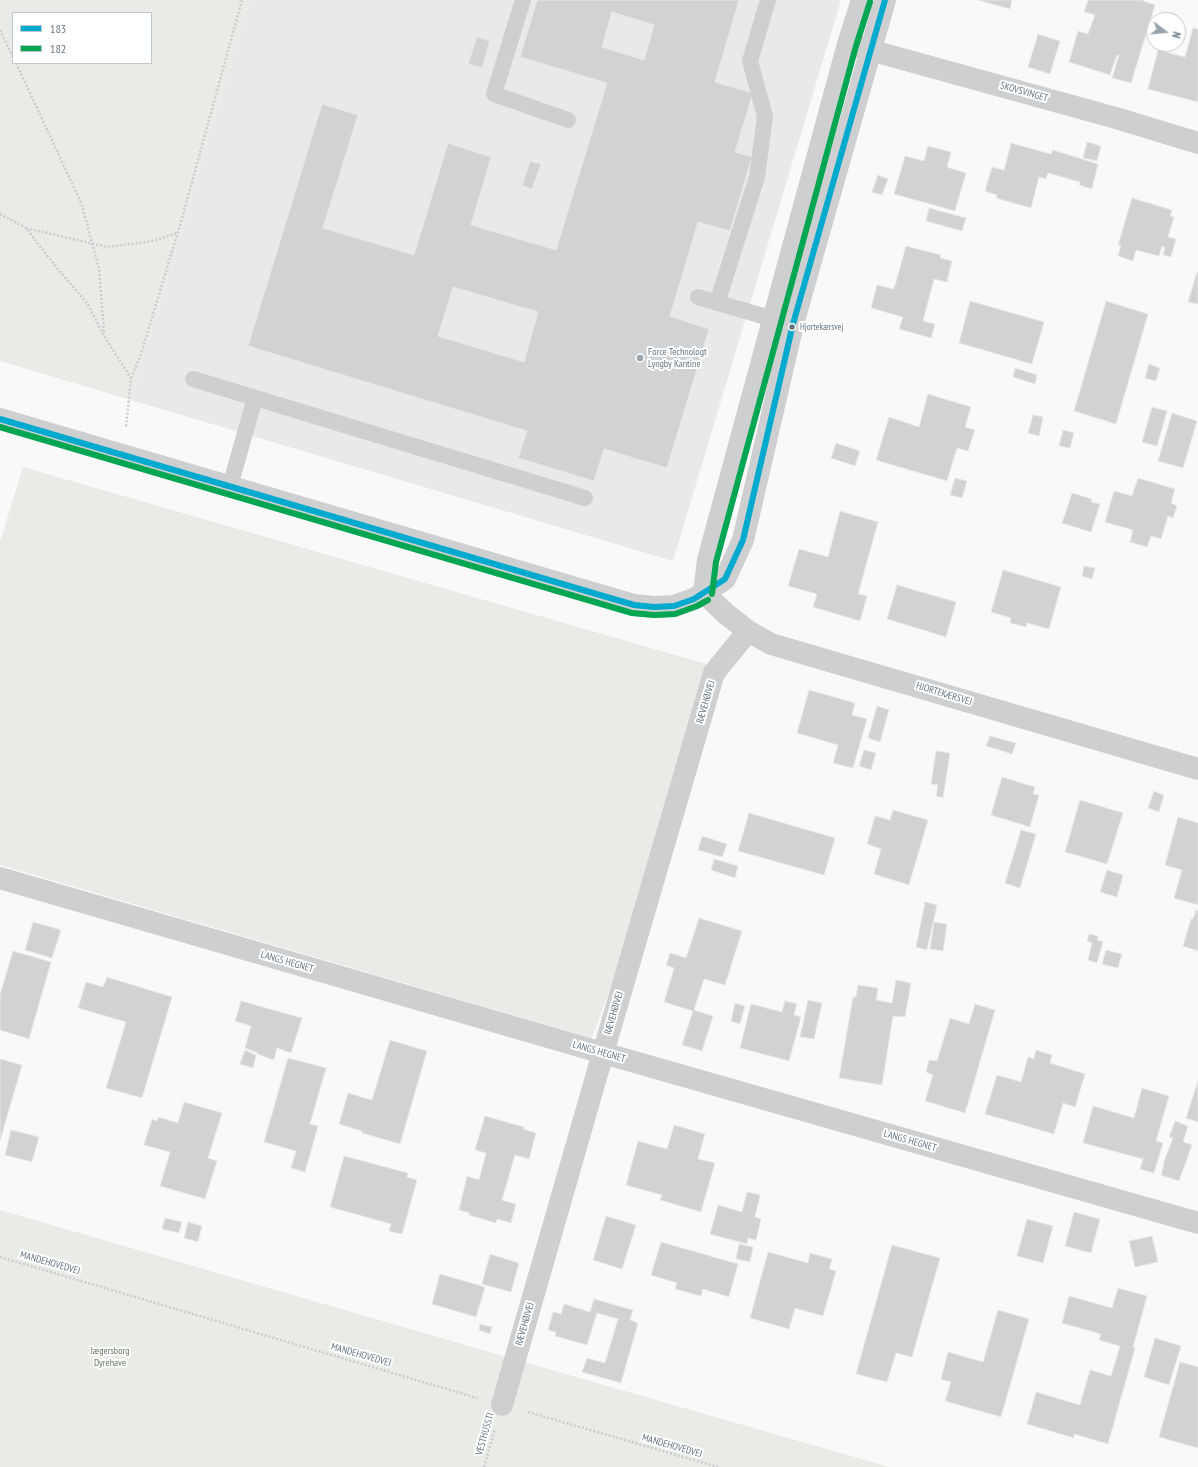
<!DOCTYPE html>
<html>
<head>
<meta charset="utf-8">
<style>
  body { margin:0 }
  #map { position:relative; width:1198px; height:1467px; overflow:hidden; background:#f9f9f9; font-family:"PT Sans Narrow",sans-serif }
  canvas { display:block }
  .legend { position:absolute; left:12px; top:12px; width:140px; height:52px; box-sizing:border-box; background:#fff; border:1px solid #c1c8cd; margin:0; padding:5px 7px; list-style:none; font-size:12px; color:#657683 }
  .legend li { display:flex; align-items:center; gap:8px; height:20px }
  .legend b { width:20px; border:1px solid #c1c8cd }
  .north { position:absolute; left:1146px; top:12px; width:40px; height:40px; box-sizing:border-box; background:#fff; border:1px solid #c1c8cd; border-radius:50%; rotate:106deg; font-size:11px; font-weight:700; line-height:16px; text-align:center; color:#657683 }
  .north::after { content:''; display:block; margin:auto; width:14px; height:18px; background:#99a4ac; clip-path:polygon(50% 0,100% 100%,50% 72%,0 100%) }
</style>
</head>
<body>
<div id="map">
<canvas width="1198" height="1467"></canvas>
<ul class="legend">
<li><b style="height:5px;background:#00a9ce"></b>183</li>
<li><b style="height:5px;background:#00a651"></b>182</li>
</ul>
<div class="north">N</div>
</div>
<script>
const g = document.querySelector('canvas').getContext('2d');
g.lineJoin = 'round';
function fillPath(path, color) { g.fillStyle = color; g.fill(path, 'evenodd'); }
const poly = rows => new Path2D(rows.map(r => 'M' + r).join(''));
function stroke(path, color, width, dash) { g.strokeStyle = color; g.lineWidth = width; g.lineCap = dash ? 'butt' : 'round'; g.setLineDash(dash || []); g.stroke(path); }
function drawText(font, color, halo, rows, align = 'center') {
  g.font = font + ' "PT Sans Narrow",sans-serif'; g.lineWidth = 4; g.setLineDash([]); g.textBaseline = 'middle'; g.strokeStyle = halo; g.fillStyle = color; for (const [text, x, y, turn = 0] of rows) {
    g.save(); g.translate(x, y); g.rotate((+turn || 0) * Math.PI / 180); g.textAlign = isNaN(turn) ? turn : align; if (halo) g.strokeText(text, 0, 0); g.fillText(text, 0, 0); g.restore();
  }
}
fillPath(poly([
  [250,0,841,0,673,561,131,400]
]), '#e8e9e9');
fillPath(poly([
  [0,0,250,0,131,400,0,361],
  [13,13,151,13,151,63,13,63],
  [23,467,727,670,592,1038,0,865,0,542],
  [0,1210,486,1351,889,1467,0,1467]
]), '#e8ebe6');
const building = poly([
  [537,0,739,0,715,82,753,93,735,152,752,157,730,231,698,222,670,316,709,329,667,468,604,449,594,481,518,458,527,431,248,346,322,104,358,115,323,228,414,255,448,143,491,157,471,225,556,250,607,83,520,57,537,0],
  [612,12,654,25,644,60,602,47,612,12],
  [453,287,538,312,524,362,438,336,453,287],
  [978,0,1012,0,1010,9,978,0],
  [1088,0,1144,0,1143,1,1155,5,1131,83,1112,78,1119,55,1117,55,1110,75,1069,62,1078,31,1088,34,1095,15,1084,12,1088,0],
  [1193,28,1198,29,1198,102,1148,89,1158,50,1185,57,1193,28],
  [1038,34,1060,41,1050,74,1028,67,1038,34],
  [477,37,490,41,482,68,468,64,477,37],
  [1087,142,1101,146,1097,161,1083,158,1087,142],
  [1011,143,1051,154,1053,150,1098,164,1092,189,1079,185,1080,182,1048,173,1046,179,1039,177,1031,208,996,198,997,195,985,191,992,167,1004,170,1011,143],
  [928,146,951,152,947,167,966,173,955,211,894,194,905,156,924,161,928,146],
  [530,161,541,164,532,189,522,186,530,161],
  [878,175,888,179,882,195,872,192,878,175],
  [1132,198,1172,210,1170,216,1174,217,1168,237,1176,239,1171,257,1163,255,1165,248,1162,246,1159,256,1136,250,1133,261,1118,256,1121,245,1118,245,1132,198],
  [929,208,966,218,962,231,926,221,929,208],
  [906,246,941,255,940,258,952,261,947,282,934,279,923,321,935,324,931,338,899,329,903,317,871,308,877,285,894,289,906,246],
  [1197,272,1198,272,1198,304,1188,302,1197,272],
  [970,301,1044,322,1032,364,959,343,970,301],
  [1106,301,1148,314,1116,424,1074,411,1106,301],
  [1149,364,1160,368,1156,381,1145,378,1149,364],
  [1015,368,1037,375,1035,384,1013,377,1015,368],
  [928,394,971,407,965,427,975,430,968,451,957,448,947,481,876,460,889,417,919,427,928,394],
  [1152,407,1167,411,1157,446,1142,442,1152,407],
  [1172,413,1197,421,1183,468,1158,461,1172,413],
  [1033,415,1043,417,1039,436,1028,433,1033,415],
  [1063,430,1074,433,1070,448,1059,446,1063,430],
  [836,443,860,451,855,466,831,458,836,443],
  [955,478,967,481,962,498,950,495,955,478],
  [1138,478,1175,489,1171,503,1177,506,1173,518,1168,516,1161,539,1151,536,1147,547,1130,542,1133,530,1105,522,1114,491,1132,496,1138,478],
  [1072,493,1092,499,1091,502,1100,504,1091,532,1062,523,1072,493],
  [840,511,878,522,858,594,867,596,860,621,813,607,817,594,788,586,799,549,828,557,840,511],
  [1084,566,1095,568,1092,579,1082,576,1084,566],
  [1003,570,1061,587,1049,629,1027,623,1026,627,1010,623,1011,618,991,612,1003,570],
  [897,585,956,602,946,637,887,619,897,585],
  [809,690,855,703,852,715,867,719,853,768,833,763,838,745,797,733,809,690],
  [877,706,889,710,880,742,868,738,877,706],
  [990,736,1016,743,1012,754,986,746,990,736],
  [864,750,876,753,871,770,859,766,864,750],
  [936,751,950,753,943,798,936,796,938,785,931,784,936,751],
  [1002,777,1035,787,1033,794,1039,795,1030,827,991,815,1002,777],
  [1154,791,1164,795,1159,812,1148,808,1154,791],
  [1080,800,1123,813,1107,864,1065,852,1080,800],
  [893,810,928,820,909,885,874,874,881,849,867,844,875,816,890,820,893,810],
  [749,813,835,838,824,875,738,851,749,813],
  [1178,817,1198,823,1198,905,1174,898,1182,870,1165,865,1178,817],
  [1021,830,1036,834,1020,888,1005,883,1021,830],
  [702,836,727,844,722,857,698,850,702,836],
  [714,859,738,866,735,878,711,870,714,859],
  [1107,870,1123,875,1117,897,1100,892,1107,870],
  [925,902,937,905,927,950,916,947,925,902],
  [1196,910,1198,911,1198,951,1183,946,1191,919,1193,919,1196,910],
  [699,918,742,931,725,985,704,979,694,1010,713,1016,702,1051,682,1045,693,1011,664,1002,674,968,666,965,670,953,686,958,699,918],
  [33,922,61,930,52,958,25,950,33,922],
  [934,922,947,924,943,951,930,949,934,922],
  [1089,934,1098,936,1097,940,1103,942,1097,963,1088,960,1092,943,1087,941,1089,934],
  [1106,950,1122,954,1118,968,1102,964,1106,950],
  [13,951,51,962,29,1039,0,1030,0,995,13,951],
  [107,977,172,997,142,1098,106,1088,126,1022,78,1008,86,982,103,987,107,977],
  [896,980,911,983,905,1017,893,1016,882,1085,839,1078,853,997,856,997,858,985,878,988,876,1000,892,1003,896,980],
  [808,1000,822,1003,814,1039,800,1037,808,1000],
  [241,1001,302,1018,291,1053,277,1048,274,1060,257,1054,258,1053,245,1048,251,1026,235,1021,241,1001],
  [785,1001,797,1004,794,1015,801,1017,789,1061,740,1048,751,1004,782,1012,785,1001],
  [735,1003,745,1006,740,1024,731,1021,735,1003],
  [975,1004,995,1010,965,1113,925,1101,933,1075,926,1072,929,1060,937,1061,950,1018,969,1024,975,1004],
  [390,1040,427,1051,400,1144,362,1133,362,1131,339,1124,348,1093,372,1100,390,1040],
  [245,1050,256,1055,253,1068,240,1064,245,1050],
  [1036,1050,1052,1055,1050,1063,1085,1074,1075,1107,1063,1103,1054,1134,985,1114,997,1075,1021,1082,1028,1057,1034,1059,1036,1050],
  [288,1058,326,1068,310,1124,318,1126,305,1172,291,1168,296,1151,264,1142,288,1058],
  [0,1059,22,1065,0,1141,0,1059],
  [1198,1081,1198,1122,1186,1118,1198,1081],
  [1142,1088,1169,1096,1156,1141,1163,1143,1154,1173,1140,1169,1143,1159,1083,1143,1093,1106,1134,1118,1142,1088],
  [184,1102,222,1113,208,1158,217,1161,205,1199,160,1186,170,1152,144,1145,152,1119,157,1121,158,1117,178,1123,184,1102],
  [485,1116,524,1127,523,1129,536,1133,529,1159,515,1155,502,1200,516,1204,511,1223,497,1219,496,1223,469,1215,470,1213,459,1210,467,1176,479,1180,486,1153,475,1150,485,1116],
  [1175,1121,1188,1126,1183,1142,1192,1145,1179,1181,1161,1175,1164,1165,1163,1164,1173,1138,1169,1137,1175,1121],
  [674,1125,705,1134,698,1159,715,1163,701,1212,660,1200,662,1195,626,1185,638,1141,667,1149,674,1125],
  [11,1130,39,1137,32,1162,5,1155,11,1130],
  [344,1156,408,1173,407,1177,417,1180,402,1234,389,1231,391,1224,330,1207,344,1156],
  [747,1192,760,1195,755,1217,761,1219,756,1240,748,1238,747,1244,710,1234,718,1205,742,1212,747,1192],
  [1074,1212,1100,1219,1091,1253,1065,1246,1074,1212],
  [606,1216,636,1225,622,1269,593,1260,606,1216],
  [165,1218,182,1222,179,1233,162,1229,165,1218],
  [1027,1219,1053,1226,1043,1263,1017,1256,1027,1219],
  [188,1222,202,1226,198,1242,184,1238,188,1222],
  [1152,1236,1158,1262,1135,1267,1129,1241,1152,1236],
  [661,1242,738,1264,729,1297,703,1289,701,1296,675,1289,677,1283,651,1275,661,1242],
  [739,1244,753,1247,750,1262,736,1259,739,1244],
  [892,1245,940,1258,912,1357,896,1353,887,1382,856,1374,892,1245],
  [768,1252,808,1263,810,1253,832,1259,829,1269,836,1271,823,1316,795,1308,789,1329,750,1318,768,1252],
  [490,1254,519,1263,511,1292,482,1284,490,1254],
  [440,1274,485,1287,476,1317,432,1304,440,1274],
  [1118,1288,1147,1296,1133,1347,1135,1348,1108,1444,1074,1434,1074,1438,1027,1424,1036,1392,1080,1405,1090,1370,1111,1376,1120,1346,1099,1340,1101,1334,1062,1323,1069,1296,1112,1308,1118,1288],
  [594,1299,633,1310,630,1320,638,1323,621,1383,582,1372,587,1358,605,1363,618,1319,597,1313,587,1345,555,1336,556,1332,548,1330,553,1312,561,1314,564,1304,590,1312,594,1299],
  [998,1310,1029,1319,1001,1417,945,1401,951,1382,941,1379,948,1352,983,1362,998,1310],
  [480,1324,492,1327,490,1334,479,1330,480,1324],
  [1155,1338,1181,1346,1169,1385,1144,1377,1155,1338],
  [1180,1362,1198,1367,1198,1448,1159,1437,1180,1362]
]);
fillPath(building, '#d0d2d3');
stroke(building, '#e8e8e8', 1);
stroke(poly([
  [0,30,13,57],
  [16,63,82,205,99,269,104,333],
  [0,214,26,228,56,267,87,303,104,336,131,378,126,428],
  [26,228,107,247,153,241,177,233],
  [131,378,141,354,181,222,242,0],
  [0,1257,477,1398],
  [528,1412,718,1467],
  [484,1467,495,1429]
]), '#cbcccd', 2.5, [2, 2]);
stroke(poly([
  [523,0,494,94,568,120],
  [698,297,773,319],
  [717,303,757,177,765,116,750,61,768,0],
  [193,379,585,498],
  [230,486,255,398]
]), '#cecfd0', 16);
stroke(poly([
  [855,46,1116,118,1198,143],
  [0,419,634,605,654,607,674,606,694,599,725,579,743,540,793,324,885,0],
  [704,593,708,560,848,44,862,0],
  [704,593,726,614,748,631,771,644,1198,769],
  [0,878,603,1053,1198,1223],
  [502,1405,603,1053,714,673,748,631]
]), '#cecfd0', 22);
stroke(poly([
  [0,419,634,605,654,607,674,606,694,599,725,579,743,540,793,324,885,0]
]), '#00a9ce', 6);
stroke(poly([
  [0,427,632,613,654,615,675,614,697,606,708,600],
  [712,594,716,562,856,46,870,2]
]), '#00a651', 6);
for (const [x, y, r, color] of [
  [792,327,3.5,"#657683"],
  [640,358,4,"#99a4ac"]
]) { const dot = new Path2D(); dot.arc(x, y, r, 0, 2 * Math.PI); g.fillStyle = color; g.fill(dot); stroke(dot, '#fff', 1.5); }
drawText('9px', '#657683', '#fff', [
  ["Hjortekærsvej",800,327]
], 'left');
drawText('10px', '#657683', '#fff', [
  ["SKOVSVINGET",1024,92,16],
  ["HJORTEKÆRSVEJ",944,694,17],
  ["RÆVEHØJVEJ",706,702,-74],
  ["LANGS HEGNET",287,962,16],
  ["RÆVEHØJVEJ",614,1013,-74],
  ["LANGS HEGNET",599,1052,16],
  ["LANGS HEGNET",910,1141,16],
  ["MANDEHOVEDVEJ",50,1263,16],
  ["RÆVEHØJVEJ",525,1324,-74],
  ["MANDEHOVEDVEJ",361,1355,16],
  ["VESTHUSSTI",485,1434,-74],
  ["MANDEHOVEDVEJ",672,1446,16]
]);
drawText('10px', '#657683', '#fff', [
  ["Force Technologt",648,352],
  ["Lyngby Kantine",648,364]
], 'left');
drawText('10px', '#687a64', '#fff', [
  ["Jægersborg",110,1351],
  ["Dyrehave",110,1363]
]);
</script>
</body>
</html>
